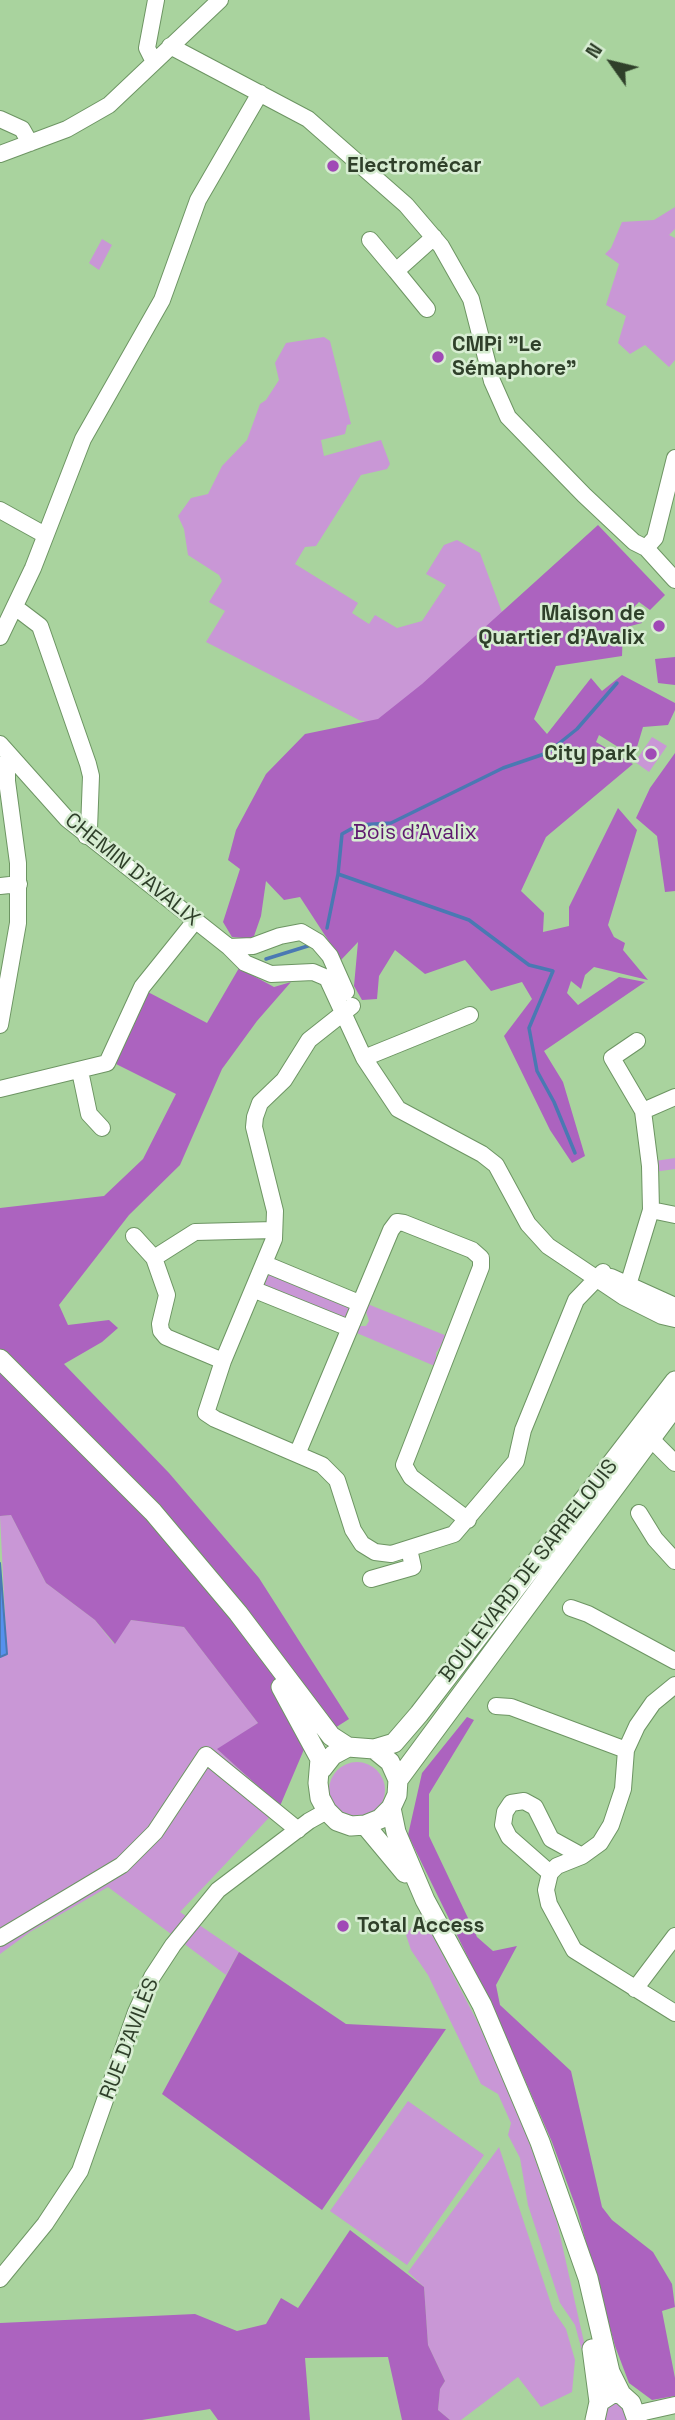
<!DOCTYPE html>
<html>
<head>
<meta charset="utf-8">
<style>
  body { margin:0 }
  #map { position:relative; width:675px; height:2420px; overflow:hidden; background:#a9d39e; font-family:"Space Grotesk",sans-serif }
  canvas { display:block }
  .north { position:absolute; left:577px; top:28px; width:70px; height:70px; -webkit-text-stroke:5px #d7edd2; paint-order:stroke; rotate:304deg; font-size:19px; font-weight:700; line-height:28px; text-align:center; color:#2f402a }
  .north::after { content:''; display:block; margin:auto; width:24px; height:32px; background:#2f402a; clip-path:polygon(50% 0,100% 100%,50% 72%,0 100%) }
</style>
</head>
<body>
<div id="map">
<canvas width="675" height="2420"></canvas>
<div class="north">N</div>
</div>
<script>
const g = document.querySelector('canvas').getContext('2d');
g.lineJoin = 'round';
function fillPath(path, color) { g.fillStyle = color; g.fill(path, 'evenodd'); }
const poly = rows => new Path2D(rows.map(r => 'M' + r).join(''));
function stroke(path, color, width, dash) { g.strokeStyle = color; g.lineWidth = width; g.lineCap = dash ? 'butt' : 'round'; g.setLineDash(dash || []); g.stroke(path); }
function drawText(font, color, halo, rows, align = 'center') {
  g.font = font + ' "Space Grotesk",sans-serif'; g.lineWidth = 5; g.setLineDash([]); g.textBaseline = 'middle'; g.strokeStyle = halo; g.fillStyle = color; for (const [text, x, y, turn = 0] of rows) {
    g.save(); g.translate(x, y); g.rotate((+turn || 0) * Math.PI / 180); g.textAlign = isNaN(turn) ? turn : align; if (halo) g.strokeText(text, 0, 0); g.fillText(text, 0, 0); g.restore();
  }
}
fillPath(poly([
  [675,207,675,229,669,235,675,238,675,360,669,367,645,345,630,354,618,343,626,316,606,305,619,264,605,254,611,248,622,222,654,220],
  [102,239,112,245,99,270,89,263],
  [324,337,330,341,351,424,347,425,345,434,321,440,324,456,381,440,390,464,387,469,361,475,316,546,305,547,295,564,358,603,352,613,369,624,375,615,397,628,422,621,446,585,426,574,444,545,457,540,480,553,503,615,380,726,359,720,206,642,225,611,209,602,222,581,219,575,188,555,184,529,178,516,191,498,208,494,222,466,247,440,260,404,266,400,279,380,275,363,286,343],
  [652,737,667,746,649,772,635,762],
  [675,1158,675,1169,654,1172,655,1161],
  [265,1273,348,1302,351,1308,347,1319,262,1288],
  [365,1303,447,1336,436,1353,437,1367,352,1331,354,1326,366,1326,369,1321,366,1312,361,1310],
  [11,1515,46,1583,95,1620,114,1644,131,1620,184,1627,258,1723,218,1750,280,1806,180,1912,239,1952,226,1975,108,1887,30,1932,0,1954,0,1657,7,1654,0,1516],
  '329 1790a28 28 0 1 1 56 0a28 28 0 1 1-56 0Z',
  [421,1913,479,2025,528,2139,557,2222,590,2369,587,2369,575,2325,560,2303,528,2205,520,2158,508,2135,511,2123,498,2094,481,2084,428,1975,411,1950,406,1935],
  [408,2101,484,2155,407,2265,330,2211],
  [499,2147,553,2310,566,2329,575,2360,572,2392,541,2407,518,2377,461,2420,450,2420,438,2410,440,2389,445,2381,428,2345,424,2287,408,2272],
  [613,2401,621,2402,629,2420,602,2420,602,2411]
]), '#c997d6');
fillPath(poly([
  [598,525,665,595,650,610,639,602,632,609,642,623,623,628,622,656,556,666,534,719,547,734,591,678,602,691,622,675,675,703,675,710,668,725,643,727,634,757,599,735,596,742,633,764,546,837,521,891,544,913,543,932,569,926,569,907,618,808,637,830,608,925,614,937,625,943,623,950,648,980,594,967,585,975,581,989,571,981,567,993,578,1005,619,977,645,982,544,1051,563,1082,585,1156,572,1163,550,1130,504,1036,532,999,522,982,491,991,465,960,425,974,395,950,379,976,377,999,362,1000,354,986,358,942,341,960,300,897,284,900,266,881,261,916,253,939,232,937,223,922,240,869,228,860,236,830,266,774,305,734,378,719,422,684],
  [675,657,675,685,658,683,655,659],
  [675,753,675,891,665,892,657,836,636,818,650,788],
  [239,968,274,987,291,982,257,1021,222,1069,180,1165,129,1215,59,1305,68,1325,109,1320,118,1328,102,1342,64,1364,169,1473,259,1578,349,1719,305,1747,280,1806,217,1749,258,1723,184,1627,131,1620,115,1644,95,1620,46,1583,11,1515,0,1516,0,1208,104,1196,143,1159,176,1094,116,1064,146,991,207,1023],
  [467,1717,474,1720,429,1794,429,1836,477,1937,493,1951,517,1946,496,1985,500,2005,571,2071,602,2207,612,2220,653,2252,672,2284,675,2307,662,2311,675,2378,675,2396,652,2400,629,2383,615,2346,577,2210,552,2142,500,2023,408,1835,422,1773],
  [239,1952,346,2024,446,2029,322,2210,162,2094],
  [350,2230,424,2287,428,2345,445,2381,440,2389,438,2410,450,2420,402,2420,388,2357,305,2358,310,2420,218,2420,210,2409,142,2420,0,2420,0,2323,195,2314,237,2331,266,2324,281,2298,298,2308]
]), '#ac63bf');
const water = poly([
  [0,1563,7,1654,0,1657,0,1563]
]);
fillPath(water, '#5591ee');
stroke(water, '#4a79b3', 2);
stroke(poly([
  [327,928,338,874],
  [266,959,311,945],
  [575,1153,554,1102,537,1071,529,1028,553,971,529,965,469,920,338,874,342,834,358,825,391,823,503,768,547,753,577,729,617,683]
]), '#4a79b3', 3.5);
const minor = poly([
  [170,46,308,119,406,205,441,246,471,299,492,381,508,417,584,495,634,542,646,548,675,580],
  [154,62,147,48,156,0],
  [0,119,22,129,30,143],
  [0,154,67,129,109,105,220,0],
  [370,240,396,271,434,237],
  [396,271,427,309],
  [0,510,45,535],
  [646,548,655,538,675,458],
  [15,607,40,626,88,764,91,776,89,829,86,836],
  [0,637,33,568,83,439,162,300,198,200,260,93],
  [0,744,67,819,229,947,245,963,271,974,313,972,327,978,364,1058,398,1109,482,1154,496,1165,528,1224,548,1246,624,1297,662,1316,675,1319],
  [0,886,19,884],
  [229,947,253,946,280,936,301,932,318,942,330,956,346,992],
  [352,1006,309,1040,284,1080,260,1103,255,1117,254,1127,275,1211,274,1239,223,1361,206,1413,215,1419,322,1465,337,1480,353,1530,362,1544,375,1552,391,1554,454,1534,516,1461,523,1430,576,1300,603,1272],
  [0,1025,18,923,18,863,7,781,7,761,11,757],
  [637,1041,612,1058,643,1111],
  [364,1058,470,1015],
  [80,1071,89,1114,102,1128],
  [0,1089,107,1063,142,987,195,921],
  [651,1210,675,1215],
  [134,1236,154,1258],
  [265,1264,359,1303],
  [611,1277,675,1306],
  [255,1290,349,1328],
  [625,1295,651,1210,650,1166,643,1111,675,1097],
  [223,1361,166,1337,161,1331,160,1324,167,1295,154,1258,195,1232,274,1230],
  [650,1438,675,1463],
  [298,1452,391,1230,397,1222,404,1223,472,1250,481,1258,481,1267,404,1465,411,1477,468,1520],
  [639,1513,655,1539,675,1561],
  [371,1579,413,1567,409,1549],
  [571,1608,588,1614,675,1661],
  [675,1685,653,1703,637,1726,626,1750,623,1789,611,1825,600,1843,582,1856,557,1866,550,1873,546,1890,549,1904,574,1950,675,2013],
  [496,1706,511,1707,626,1750],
  [550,1873,509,1837,503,1825,505,1812,511,1803,524,1801,535,1807,551,1839,582,1856],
  [0,1938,122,1865,155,1832,206,1755,298,1830],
  [635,1989,675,1936],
  [0,2279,45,2224,80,2171,136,2012,152,1977,173,1945,218,1890,309,1821,327,1811],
  [635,2414,675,2405]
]);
const major = poly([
  [0,1359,153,1512,238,1613,331,1736,348,1747],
  [281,1687,320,1759,318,1783,320,1798,327,1811,337,1821,351,1826,365,1825,380,1819,391,1808,397,1795,398,1780,390,1762,374,1749,348,1747,333,1755,322,1769],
  [374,1749,394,1743,419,1714,675,1381],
  [398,1780,675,1406],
  [391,1808,396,1832,425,1900,482,2005,540,2142,588,2278,610,2372,621,2394],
  [365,1825,405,1873],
  [592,2349,599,2402],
  [595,2420,599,2402,613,2393,621,2394,631,2403,637,2420]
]);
stroke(minor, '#6d9563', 18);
stroke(major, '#6d9563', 21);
stroke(minor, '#fff', 16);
stroke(major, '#fff', 19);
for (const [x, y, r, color] of [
  [333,166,7,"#a049b6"],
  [438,357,7,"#a049b6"],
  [659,626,7,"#a049b6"],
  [651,754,7,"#a049b6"],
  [343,1926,7,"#a049b6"]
]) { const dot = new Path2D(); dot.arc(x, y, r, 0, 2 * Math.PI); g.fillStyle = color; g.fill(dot); stroke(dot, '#d7edd2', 2.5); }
drawText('bold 21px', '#2f402a', '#d7edd2', [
  ["Electromécar",347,166],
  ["CMPi \"Le",452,345],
  ["Sémaphore\"",452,369],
  ["Maison de",645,614,"right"],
  ["Quartier d'Avalix",645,638,"right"],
  ["City park",637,754,"right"],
  ["Total Access",357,1926]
], 'left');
drawText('21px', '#5e196e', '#d7edd2', [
  ["Bois d'Avalix",415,833]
]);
drawText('21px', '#2f402a', '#d7edd2', [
  ["CHEMIN D'AVALIX",132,870,39],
  ["BOULEVARD DE SARRELOUIS",529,1571,-52],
  ["RUE D'AVILÈS",130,2039,-69]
]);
</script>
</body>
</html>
